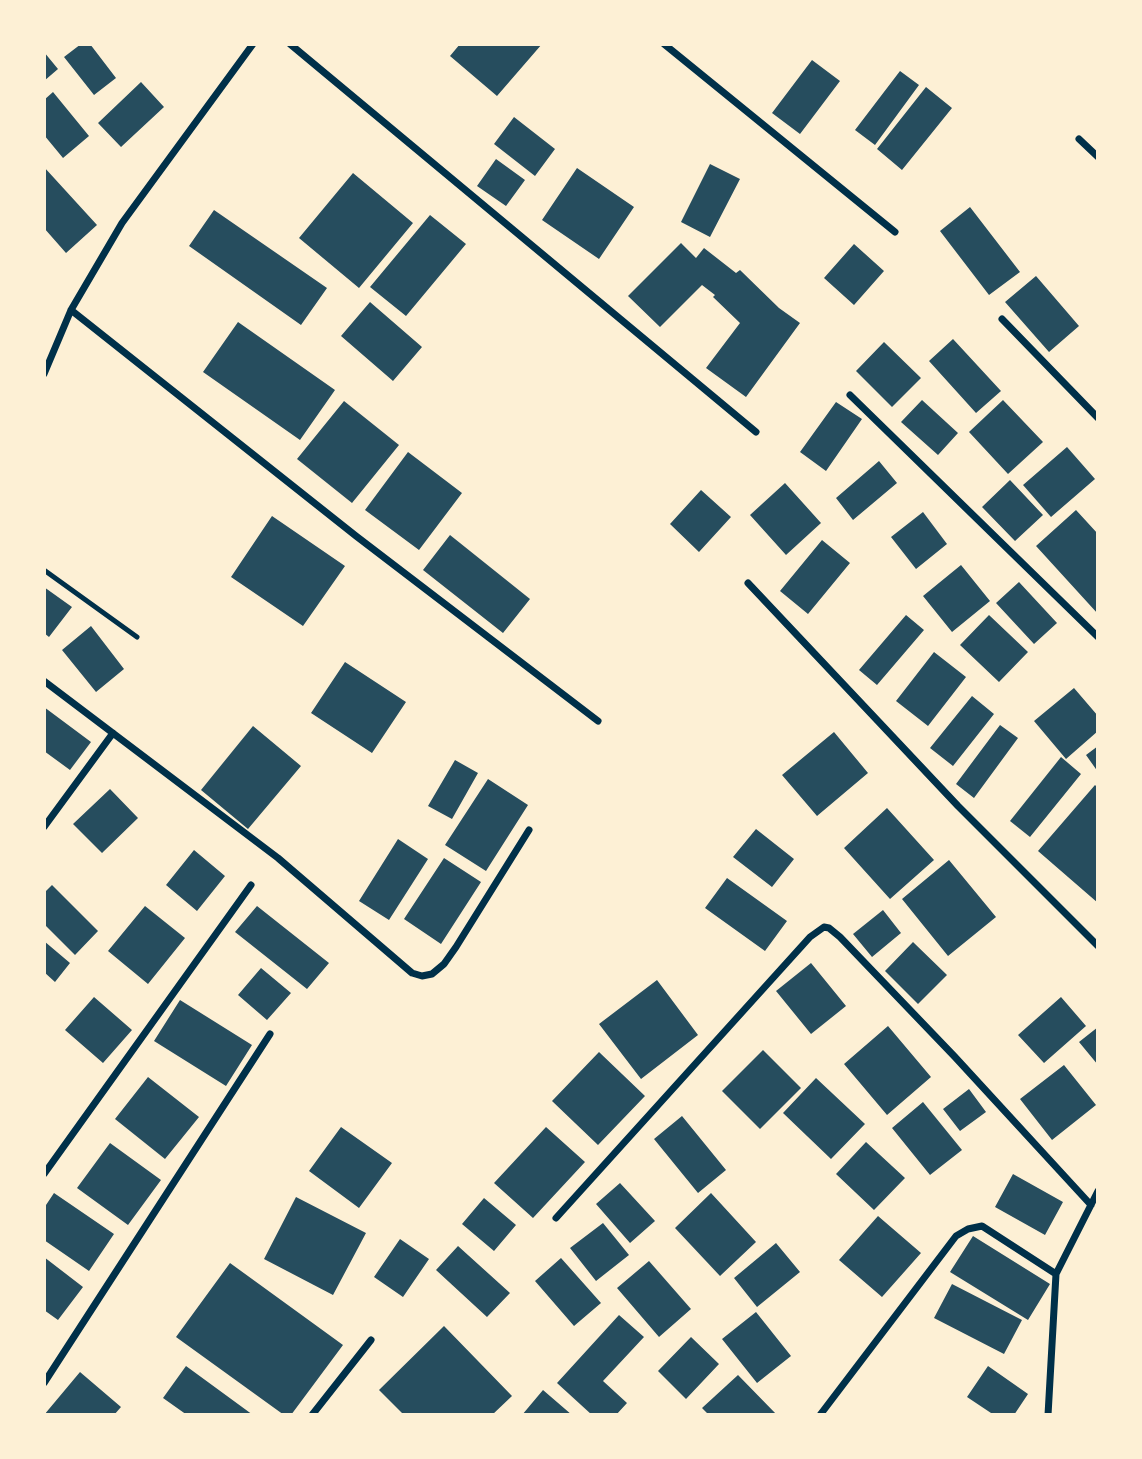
<!DOCTYPE html>
<html>
<head>
<meta charset="utf-8">
<style>
  body { margin:0 }
  #map { position:relative; width:1142px; height:1459px; overflow:hidden; background:#fdf0d5; font-family:Rubik,sans-serif }
  canvas { display:block }
  .frame { position:absolute; inset:0; border:46px solid #fdf0d5; pointer-events:none }
</style>
</head>
<body>
<div id="map">
<canvas width="1142" height="1459"></canvas>
<div class="frame"></div>
</div>
<script>
const g = document.querySelector('canvas').getContext('2d');
g.lineJoin = 'round';
function fillPath(path, color) { g.fillStyle = color; g.fill(path, 'evenodd'); }
const poly = rows => new Path2D(rows.map(r => 'M' + r).join(''));
function stroke(path, color, width, dash) { g.strokeStyle = color; g.lineWidth = width; g.lineCap = dash ? 'butt' : 'round'; g.setLineDash(dash || []); g.stroke(path); }
fillPath(poly([
  [81,44,90,44,116,78,94,95,64,57],
  [460,44,542,44,497,96,450,56],
  [44,52,58,69,44,81],
  [812,60,840,81,800,134,772,113],
  [900,71,919,85,875,145,855,130],
  [141,82,164,107,121,147,98,123],
  [926,87,952,108,902,170,877,149],
  [53,92,89,136,63,158,44,135,44,100],
  [514,117,555,149,535,176,494,144],
  [496,159,525,180,506,206,477,186],
  [710,164,740,179,710,237,681,222],
  [44,167,97,225,66,253,44,228],
  [577,168,634,207,599,259,542,220],
  [353,173,413,223,359,288,299,238],
  [970,207,1020,272,989,295,940,231],
  [214,210,327,288,301,325,189,246],
  [430,215,466,244,406,316,370,287],
  [681,243,696,258,704,248,736,273,740,270,779,308,800,323,746,397,706,368,740,323,713,297,715,295,702,285,660,327,628,296],
  [854,244,884,271,854,305,824,278],
  [1036,276,1079,326,1049,352,1005,302],
  [370,302,422,347,393,381,341,336],
  [238,322,335,390,300,440,203,372],
  [953,339,1001,391,976,413,929,361],
  [884,342,921,378,892,407,856,371],
  [922,400,958,433,938,455,901,422],
  [1003,400,1043,442,1008,474,969,432],
  [344,401,399,445,352,503,297,459],
  [836,402,862,419,826,471,800,452],
  [1067,447,1095,479,1051,517,1023,485],
  [408,452,462,493,419,550,365,510],
  [879,461,897,483,853,520,836,498],
  [1010,480,1043,515,1015,541,982,507],
  [785,483,821,523,786,555,750,515],
  [701,490,731,517,699,552,670,524],
  [1076,510,1098,534,1098,614,1036,546],
  [923,512,947,544,916,569,891,537],
  [272,516,345,566,303,626,231,577],
  [450,535,530,599,503,633,423,570],
  [822,540,850,563,808,614,780,591],
  [961,565,990,601,952,632,923,596],
  [1019,582,1057,623,1034,644,996,603],
  [44,587,72,607,49,637,44,633],
  [906,615,924,630,877,685,859,670],
  [989,615,1028,652,999,682,960,645],
  [91,626,124,669,96,692,62,650],
  [934,652,966,677,928,726,896,701],
  [345,662,406,702,372,753,311,713],
  [1074,688,1098,716,1098,731,1066,759,1034,721],
  [972,696,994,714,953,766,930,748],
  [44,707,91,742,70,770,44,751],
  [1000,725,1018,738,974,798,956,784],
  [253,726,301,766,248,829,201,790],
  [834,732,868,773,817,816,782,775],
  [1098,746,1098,772,1086,755],
  [1061,757,1081,774,1030,837,1010,821],
  [455,760,478,773,452,819,428,806],
  [488,779,528,805,486,871,445,845],
  [1095,785,1098,788,1098,903,1038,851],
  [110,789,138,818,102,853,73,824],
  [887,808,934,860,890,899,844,848],
  [756,829,794,859,772,887,733,857],
  [398,839,428,859,389,920,359,901],
  [194,850,225,876,197,911,166,885],
  [444,858,481,882,441,944,404,919],
  [949,860,996,917,948,956,902,899],
  [727,878,787,921,765,951,705,908],
  [52,885,98,931,75,955,44,924,44,893],
  [145,906,185,938,148,984,108,951],
  [257,906,329,963,307,989,235,932],
  [883,910,901,933,872,957,853,934],
  [44,941,70,963,55,982,44,972],
  [913,942,947,975,918,1004,885,971],
  [811,963,846,1006,811,1034,776,991],
  [261,968,291,993,267,1020,238,995],
  [657,980,698,1035,641,1079,599,1024],
  [94,997,132,1030,103,1063,65,1030],
  [1061,997,1086,1026,1044,1063,1018,1035],
  [180,1000,252,1045,226,1086,154,1041],
  [888,1026,931,1077,887,1115,844,1064],
  [1098,1027,1098,1065,1079,1042],
  [763,1050,801,1088,760,1129,722,1091],
  [599,1052,645,1096,598,1145,552,1101],
  [1064,1065,1096,1105,1052,1140,1020,1099],
  [148,1077,199,1117,165,1159,115,1119],
  [816,1078,865,1124,831,1159,783,1113],
  [969,1089,986,1112,960,1131,943,1109],
  [923,1102,962,1150,930,1175,892,1128],
  [682,1116,726,1170,698,1193,654,1139],
  [341,1127,392,1163,359,1208,309,1171],
  [546,1127,585,1162,533,1218,494,1183],
  [866,1142,905,1178,874,1210,836,1174],
  [110,1143,161,1180,128,1225,77,1188],
  [1013,1174,1063,1202,1045,1235,995,1207],
  [620,1183,655,1221,630,1243,596,1204],
  [54,1193,114,1234,89,1271,44,1240,44,1208],
  [711,1193,756,1242,720,1276,675,1228],
  [296,1197,366,1233,333,1295,264,1259],
  [484,1198,516,1225,494,1251,462,1224],
  [878,1216,921,1253,882,1297,839,1260],
  [603,1223,629,1255,596,1281,570,1248],
  [973,1236,1050,1284,1028,1320,950,1272],
  [400,1239,429,1259,403,1297,374,1277],
  [776,1243,800,1272,757,1307,734,1278],
  [458,1246,510,1293,487,1317,436,1270],
  [44,1257,83,1287,58,1320,44,1310],
  [561,1258,601,1303,574,1326,535,1281],
  [649,1261,691,1309,659,1337,617,1288],
  [230,1263,343,1345,291,1415,284,1415,176,1337],
  [952,1284,1022,1320,1004,1354,934,1318],
  [756,1312,791,1356,757,1383,722,1339],
  [619,1315,644,1337,603,1381,627,1403,616,1415,592,1415,557,1383],
  [444,1326,512,1396,492,1415,404,1415,379,1390],
  [691,1337,719,1364,686,1399,658,1371],
  [186,1366,253,1415,187,1415,163,1398],
  [988,1366,1028,1394,1014,1415,994,1415,967,1397],
  [80,1372,121,1407,114,1415,44,1415],
  [738,1375,777,1415,709,1415,702,1408],
  [543,1390,572,1415,522,1415]
]), '#264d5e');
stroke(poly([
  [44,570,137,637]
]), '#003049', 5);
stroke(poly([
  [290,44,756,432],
  [664,44,895,232],
  [1079,139,1098,157],
  [71,310,356,536,598,721],
  [1002,319,1098,418],
  [44,374,71,310,122,223,253,44],
  [850,395,1098,637],
  [748,583,958,806,1098,946],
  [44,681,278,858,412,973,422,976,432,974,444,964,456,947,529,830],
  [44,827,113,733],
  [44,1174,251,885],
  [556,1218,810,937,824,927,829,928,840,937,955,1057,1091,1205],
  [44,1383,270,1034],
  [312,1415,371,1340],
  [820,1415,956,1236,968,1229,982,1226,1056,1274],
  [1048,1415,1056,1274,1098,1191]
]), '#003049', 7);
</script>
</body>
</html>
